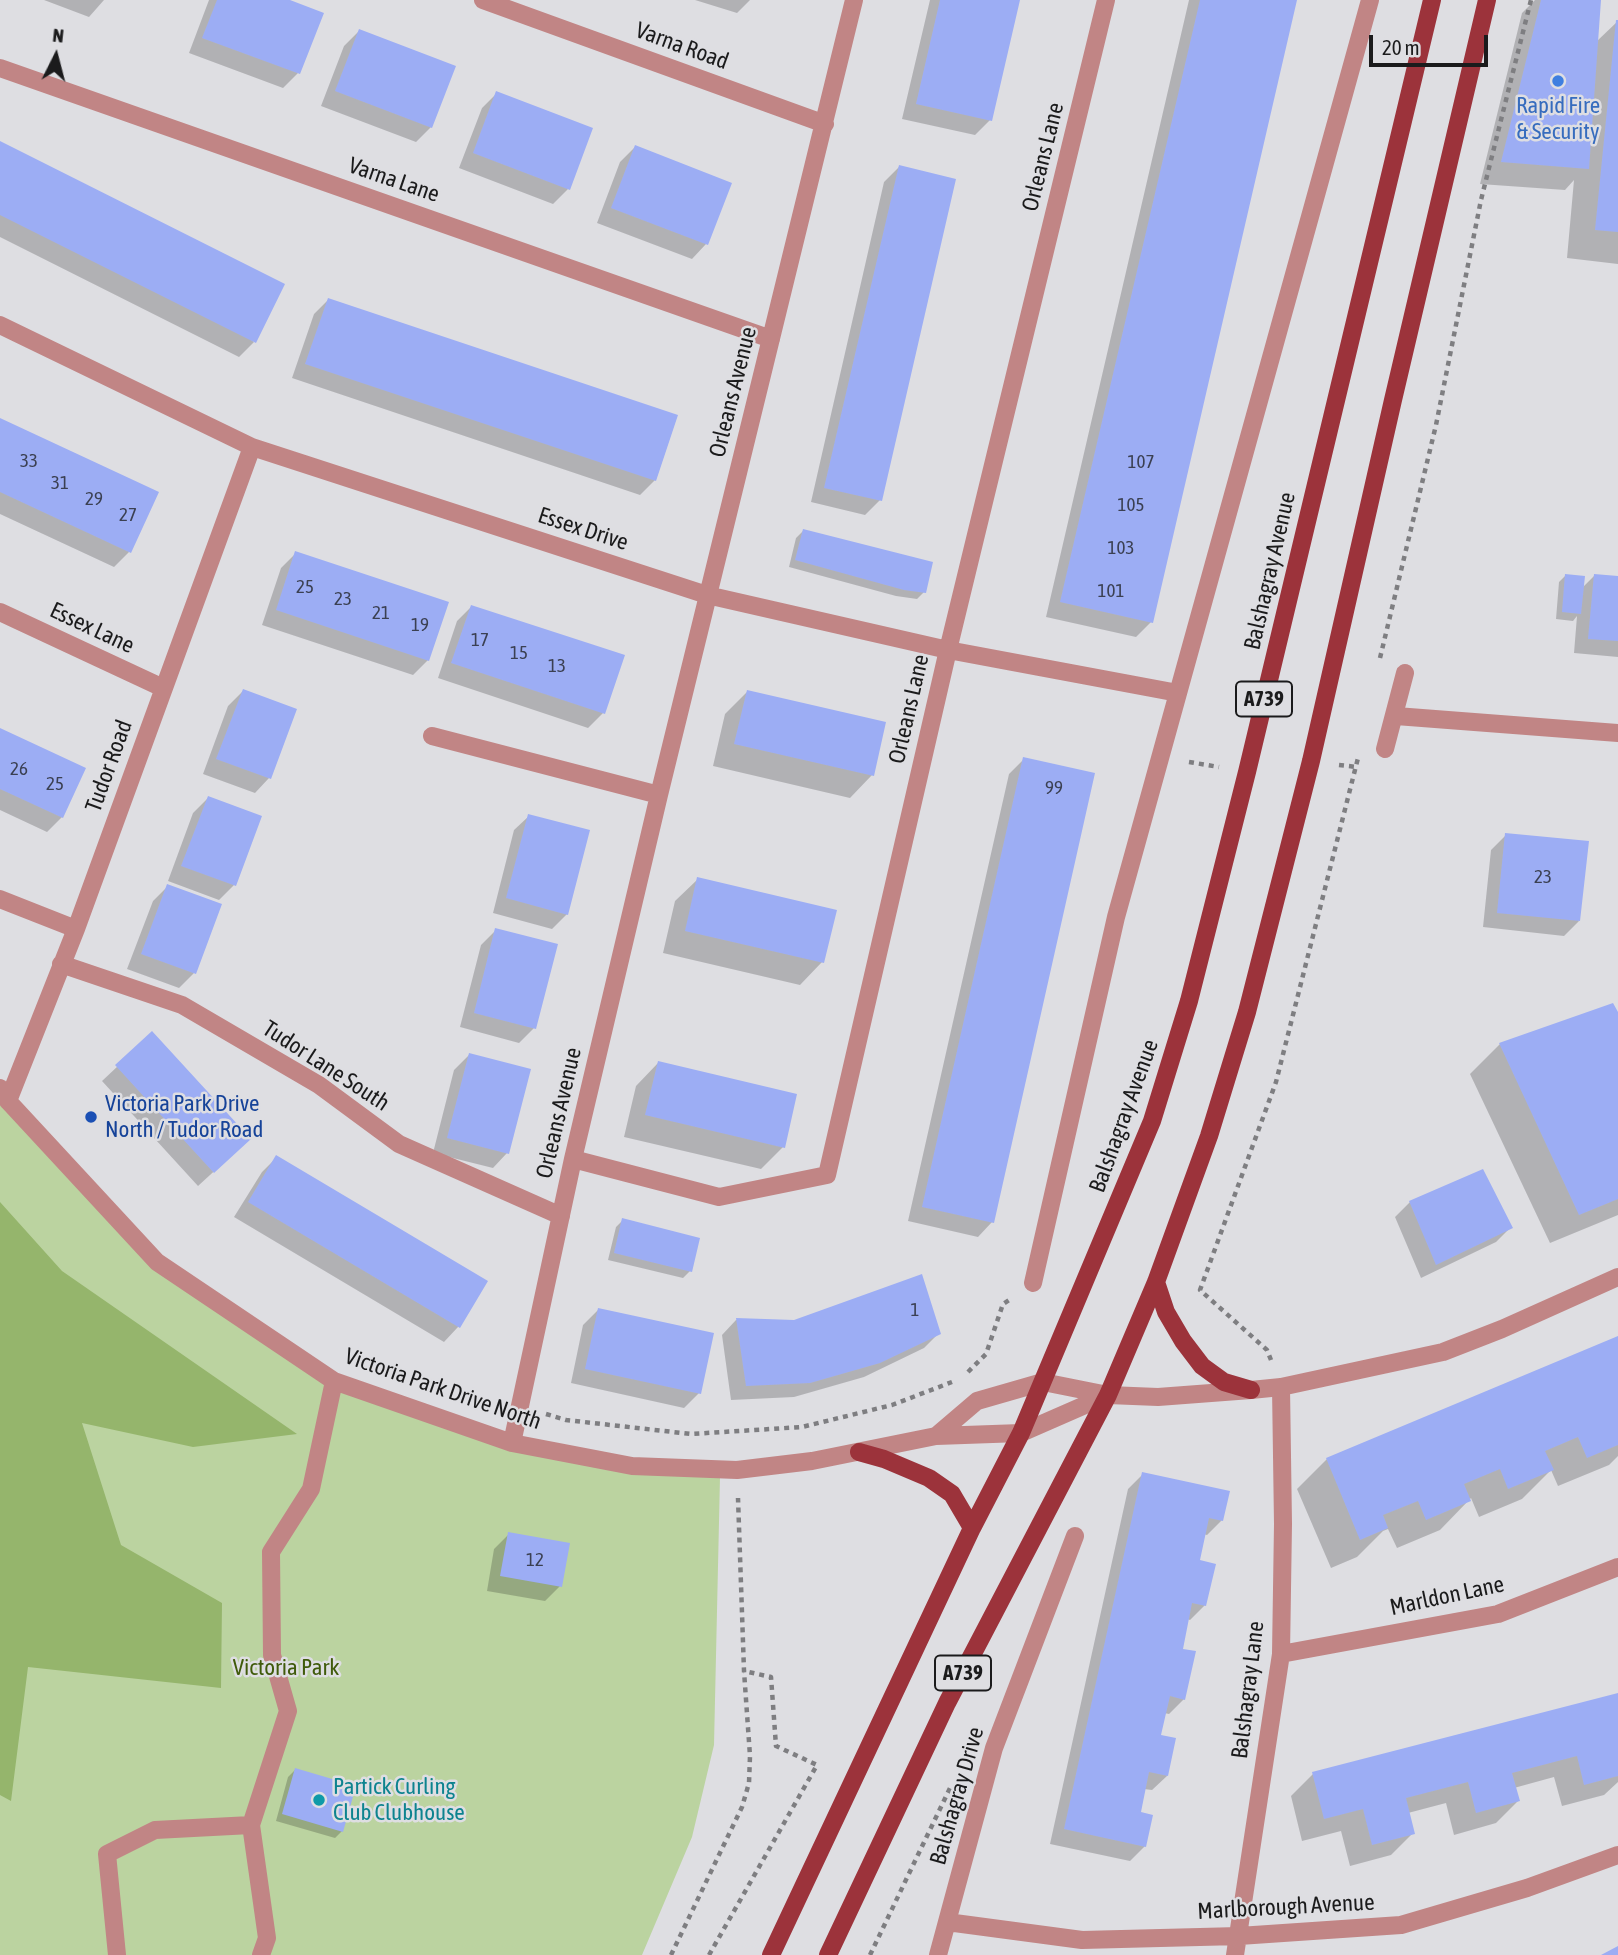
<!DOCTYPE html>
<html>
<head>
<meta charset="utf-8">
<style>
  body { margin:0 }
  #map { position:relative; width:1618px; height:1955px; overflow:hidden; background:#dedee2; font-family:"Asap Condensed",sans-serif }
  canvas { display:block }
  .north { position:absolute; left:21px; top:21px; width:70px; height:70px; -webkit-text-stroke:5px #dedee2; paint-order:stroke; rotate:6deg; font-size:19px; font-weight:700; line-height:28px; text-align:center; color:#1b1b1c }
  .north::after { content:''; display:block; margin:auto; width:24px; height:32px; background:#1b1b1c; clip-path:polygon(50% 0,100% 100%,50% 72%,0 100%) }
  .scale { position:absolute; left:1369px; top:35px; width:119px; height:32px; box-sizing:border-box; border:4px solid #1b1b1c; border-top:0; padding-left:9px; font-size:21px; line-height:24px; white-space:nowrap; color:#1b1b1c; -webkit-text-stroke:5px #dedee2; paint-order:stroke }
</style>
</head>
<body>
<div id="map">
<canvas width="1618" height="1955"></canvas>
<div class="north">N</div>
<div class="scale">20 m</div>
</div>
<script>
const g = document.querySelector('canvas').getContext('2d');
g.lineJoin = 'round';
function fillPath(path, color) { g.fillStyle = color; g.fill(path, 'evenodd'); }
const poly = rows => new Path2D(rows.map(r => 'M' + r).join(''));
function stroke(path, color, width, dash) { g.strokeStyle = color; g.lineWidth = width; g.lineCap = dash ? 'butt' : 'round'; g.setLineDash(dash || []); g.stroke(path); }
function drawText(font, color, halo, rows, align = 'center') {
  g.font = font + ' "Asap Condensed",sans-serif'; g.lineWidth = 5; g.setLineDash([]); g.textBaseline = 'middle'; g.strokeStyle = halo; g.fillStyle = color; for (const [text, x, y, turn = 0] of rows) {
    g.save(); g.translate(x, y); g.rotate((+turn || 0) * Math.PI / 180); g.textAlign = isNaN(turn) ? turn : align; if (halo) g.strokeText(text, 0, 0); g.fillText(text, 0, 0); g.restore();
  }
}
fillPath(poly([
  [0,1088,157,1262,334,1381,512,1443,720,1477,714,1745,692,1837,642,1955,0,1955]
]), '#bbd3a0');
fillPath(poly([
  [0,1202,62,1271,297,1434,193,1447,82,1423,121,1545,222,1603,221,1688,28,1667,11,1801,0,1795]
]), '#95b56c');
fillPath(poly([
  [44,0,104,0,89,17],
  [209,0,286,0,321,14,298,73,283,88,189,53],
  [695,0,750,0,737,13],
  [930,0,1018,0,990,120,975,135,902,119],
  [1189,0,1296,0,1151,622,1136,637,1046,617],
  [1535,0,1599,0,1596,42,1618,21,1618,264,1567,258,1574,180,1565,190,1480,184,1522,13],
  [359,31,431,127,416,142,321,106,344,46],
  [497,93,591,129,568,189,553,204,459,168,482,108],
  [0,143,254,342,239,357,0,237],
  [635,147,706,244,692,259,597,223,620,162],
  [899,167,880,500,865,515,811,502,884,182],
  [328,300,655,480,640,495,292,378,314,314],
  [0,420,157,493,129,552,114,567,0,514],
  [803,531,924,592,917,599,896,596,789,567,796,538],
  [296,553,428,660,413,675,262,625,281,568],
  [1566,575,1582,588,1594,576,1618,578,1618,657,1574,653,1577,616,1573,621,1556,619,1559,582],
  [471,607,603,713,588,728,438,678,457,621],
  [243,691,269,778,255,793,203,774,228,706],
  [747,692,872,775,850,798,713,766,725,714],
  [0,731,62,817,47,832,0,810],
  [1024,759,992,1222,978,1237,908,1221,1009,774],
  [208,798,234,885,219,900,168,881,193,813],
  [529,816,567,914,552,929,493,913,514,830],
  [1506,835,1579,921,1564,936,1483,927,1491,850],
  [698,879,822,962,800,985,663,953,675,901],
  [168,886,220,905,194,973,179,988,127,969,153,901],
  [496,930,534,1028,519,1043,460,1027,481,945],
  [1612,1005,1618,1015,1618,1215,1550,1243,1470,1074,1500,1044],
  [152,1034,234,1153,198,1186,102,1081],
  [469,1055,507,1153,493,1168,433,1153,454,1070],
  [658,1063,783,1147,761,1169,624,1137,636,1086],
  [277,1157,486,1282,458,1327,444,1342,234,1217,262,1172],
  [1410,1202,1511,1227,1496,1242,1421,1278,1395,1217],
  [623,1220,690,1271,683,1278,608,1260,616,1227],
  [598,1310,699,1393,684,1408,571,1383,583,1325],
  [736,1320,939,1333,924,1348,864,1377,794,1397,731,1400,722,1335],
  [1618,1338,1618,1456,1609,1465,1558,1486,1551,1470,1522,1499,1479,1517,1471,1498,1440,1530,1397,1548,1388,1529,1383,1531,1357,1557,1331,1568,1297,1489,1327,1459],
  [1143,1474,1222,1520,1207,1535,1203,1534,1197,1561,1205,1605,1190,1620,1187,1619,1181,1650,1184,1699,1169,1714,1164,1713,1159,1737,1167,1776,1152,1790,1144,1789,1139,1813,1145,1846,1130,1861,1050,1844,1128,1489],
  [509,1534,560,1586,545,1601,487,1591,494,1549],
  [1618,1695,1618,1782,1604,1795,1562,1806,1554,1777,1514,1788,1518,1801,1496,1823,1454,1835,1446,1803,1408,1813,1413,1833,1391,1855,1350,1866,1341,1831,1302,1841,1291,1796,1313,1774],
  [295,1770,342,1831,335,1838,276,1821,288,1777]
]), '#0003');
fillPath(poly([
  [217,0,290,0,324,13,300,74,202,38],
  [940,0,1020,0,992,121,916,104],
  [1200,0,1297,0,1153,623,1060,602],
  [1541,0,1601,0,1589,169,1501,162],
  [1616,20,1618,20,1618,232,1595,230],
  [359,29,456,66,432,128,335,91],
  [496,91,593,128,570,190,473,153],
  [0,141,285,284,256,343,0,215],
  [635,145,732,183,708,245,611,208],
  [899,165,956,179,882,501,824,488],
  [328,298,678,415,656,481,305,364],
  [0,418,159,492,131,553,0,492],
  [803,529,933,562,926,593,904,590,795,560],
  [295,551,449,602,429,661,276,610],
  [1565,574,1585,576,1581,614,1562,612],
  [1594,574,1618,576,1618,641,1588,639],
  [471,605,625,655,605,714,451,663],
  [243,689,297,709,271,779,216,759],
  [747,690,886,722,874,776,734,744],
  [0,728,86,768,63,818,0,789],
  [1023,757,1095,773,994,1223,922,1207],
  [208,796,262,816,236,886,181,866],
  [528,814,590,830,568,915,506,898],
  [1505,833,1589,841,1580,921,1497,913],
  [697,877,837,910,824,963,685,931],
  [167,884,222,904,196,974,141,954],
  [495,928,558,944,536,1029,474,1013],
  [1613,1003,1618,1012,1618,1199,1579,1215,1499,1043],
  [152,1031,251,1139,214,1173,115,1065],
  [469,1053,531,1069,509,1154,447,1138],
  [658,1061,797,1094,785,1148,645,1115],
  [276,1155,488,1281,460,1328,248,1202],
  [1483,1169,1513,1228,1436,1265,1409,1201],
  [622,1218,700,1238,692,1272,614,1253],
  [922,1274,941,1334,880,1363,810,1383,746,1386,736,1318,794,1320],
  [598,1308,714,1333,701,1394,585,1369],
  [1618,1336,1618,1445,1587,1458,1578,1437,1545,1451,1554,1470,1508,1489,1500,1469,1464,1484,1471,1501,1426,1520,1418,1501,1383,1515,1388,1528,1360,1540,1326,1458],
  [1142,1472,1230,1491,1223,1521,1209,1518,1200,1560,1216,1564,1206,1606,1192,1603,1183,1649,1196,1651,1185,1700,1170,1696,1161,1735,1176,1738,1168,1776,1149,1772,1141,1812,1153,1815,1146,1847,1064,1829],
  [508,1532,570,1543,562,1587,500,1576],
  [1618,1693,1618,1776,1584,1785,1577,1756,1512,1773,1520,1801,1476,1813,1468,1782,1406,1798,1415,1834,1372,1845,1363,1809,1324,1819,1312,1772],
  [295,1768,356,1786,343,1832,282,1814],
  [1618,1946,1618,1955,1601,1955]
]), '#9cadf4');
stroke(poly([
  [1380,658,1436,425,1481,200,1531,0],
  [1189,762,1219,767],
  [1339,765,1357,767],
  [1271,1360,1267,1350,1200,1290,1276,1082,1358,758],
  [968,1372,986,1354,1003,1304,1009,1300],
  [546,1414,566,1420,691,1434,802,1427,892,1405,952,1382],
  [671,1955,742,1807,749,1783,750,1756,744,1671,738,1498],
  [709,1955,817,1765,776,1746,771,1677,744,1671],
  [870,1955,950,1788]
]), '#7e7e81', 4.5, [5, 5]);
stroke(poly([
  [483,0,825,124],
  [0,68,771,339],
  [0,325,252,447,707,595,948,650,1178,693],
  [0,612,163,688],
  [1396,716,1618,733],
  [432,736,659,795],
  [1385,749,1405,673],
  [0,899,76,929],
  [61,964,182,1005,319,1085,399,1144,561,1216],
  [0,1088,8,1101,157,1262,334,1381,512,1443,632,1466,737,1470,812,1461,936,1436,1021,1433,1108,1395],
  [8,1101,76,929,252,447],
  [573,1159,719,1197,827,1175,948,650,1106,0],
  [1033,1283,1116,917,1370,0],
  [936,1436,977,1401,1043,1382,1108,1395,1158,1397,1251,1390,1281,1387,1443,1352,1502,1329,1618,1277],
  [512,1443,573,1159,659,795,854,0],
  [1281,1654,1498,1614,1618,1567],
  [947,1922,1082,1940,1239,1936,1401,1925,1527,1888,1618,1855],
  [117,1955,107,1854,155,1830,251,1825],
  [261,1955,267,1938,251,1825,288,1711,272,1655,271,1552,311,1489,334,1381],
  [938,1955,994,1748,1075,1536],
  [1235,1955,1281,1654,1283,1524,1281,1387]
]), '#c18585', 18);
stroke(poly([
  [1156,1282,1166,1312,1183,1341,1202,1366,1224,1382,1251,1390],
  [859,1452,884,1459,929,1478,952,1494,972,1528],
  [771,1955,972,1528,1021,1433,1152,1121,1189,1001,1247,772,1432,0],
  [828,1955,947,1703,1108,1395,1156,1282,1209,1136,1247,1012,1311,761,1393,400,1487,0]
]), '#9c333b', 18);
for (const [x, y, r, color] of [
  [1558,81,7,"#3f7fe0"],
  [91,1117,7,"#1a4fb4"],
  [319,1800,7,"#0f9aa8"]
]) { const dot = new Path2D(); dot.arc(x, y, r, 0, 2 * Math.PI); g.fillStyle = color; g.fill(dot); stroke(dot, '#dedee2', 2.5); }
drawText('19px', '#3b4052', null, [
  ["33",29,461],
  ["107",1141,462],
  ["31",60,483],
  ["29",94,499],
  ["105",1131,505],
  ["27",128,515],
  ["103",1121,548],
  ["25",305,587],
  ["101",1111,591],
  ["23",343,599],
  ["21",381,613],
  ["19",420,625],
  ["17",480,640],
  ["15",519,653],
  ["13",557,666],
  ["26",19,769],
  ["25",55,784],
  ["99",1054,788],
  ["23",1543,877],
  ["1",915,1310],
  ["12",535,1560]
]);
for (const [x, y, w] of [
  [1264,699,56],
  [963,1673,56]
]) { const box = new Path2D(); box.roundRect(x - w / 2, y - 17.5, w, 35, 5); g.fillStyle = '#dedee2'; g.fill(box); stroke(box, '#1b1b1c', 2); }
drawText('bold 21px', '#1b1b1c', null, [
  ["A739",1264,699],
  ["A739",963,1673]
]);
drawText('23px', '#1b1b1c', '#dedee2', [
  ["Varna Road",682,46,20],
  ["Orleans Lane",1043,157,-76],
  ["Varna Lane",394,180,19],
  ["Orleans Avenue",733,392,-76],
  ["Essex Drive",583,529,18],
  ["Balshagray Avenue",1270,571,-77],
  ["Essex Lane",92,628,25],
  ["Orleans Lane",909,709,-77],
  ["Tudor Road",109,766,-70],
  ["Tudor Lane South",326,1066,33],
  ["Orleans Avenue",559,1113,-77],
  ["Balshagray Avenue",1124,1116,-70],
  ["Victoria Park Drive North",443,1389,19],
  ["Marldon Lane",1447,1596,-12],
  ["Balshagray Lane",1248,1690,-83],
  ["Balshagray Drive",957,1796,-74],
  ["Marlborough Avenue",1286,1907,-3]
]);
drawText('23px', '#366cbe', '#dedee2', [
  ["Rapid Fire",1558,106],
  ["& Security",1558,132]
]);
drawText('23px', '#164399', '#dedee2', [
  ["Victoria Park Drive",105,1104],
  ["North / Tudor Road",105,1130]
], 'left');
drawText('23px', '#405b0b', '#dedee2', [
  ["Victoria Park",286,1668]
]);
drawText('23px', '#0d838f', '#dedee2', [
  ["Partick Curling",333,1787],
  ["Club Clubhouse",333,1813]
], 'left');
</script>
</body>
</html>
